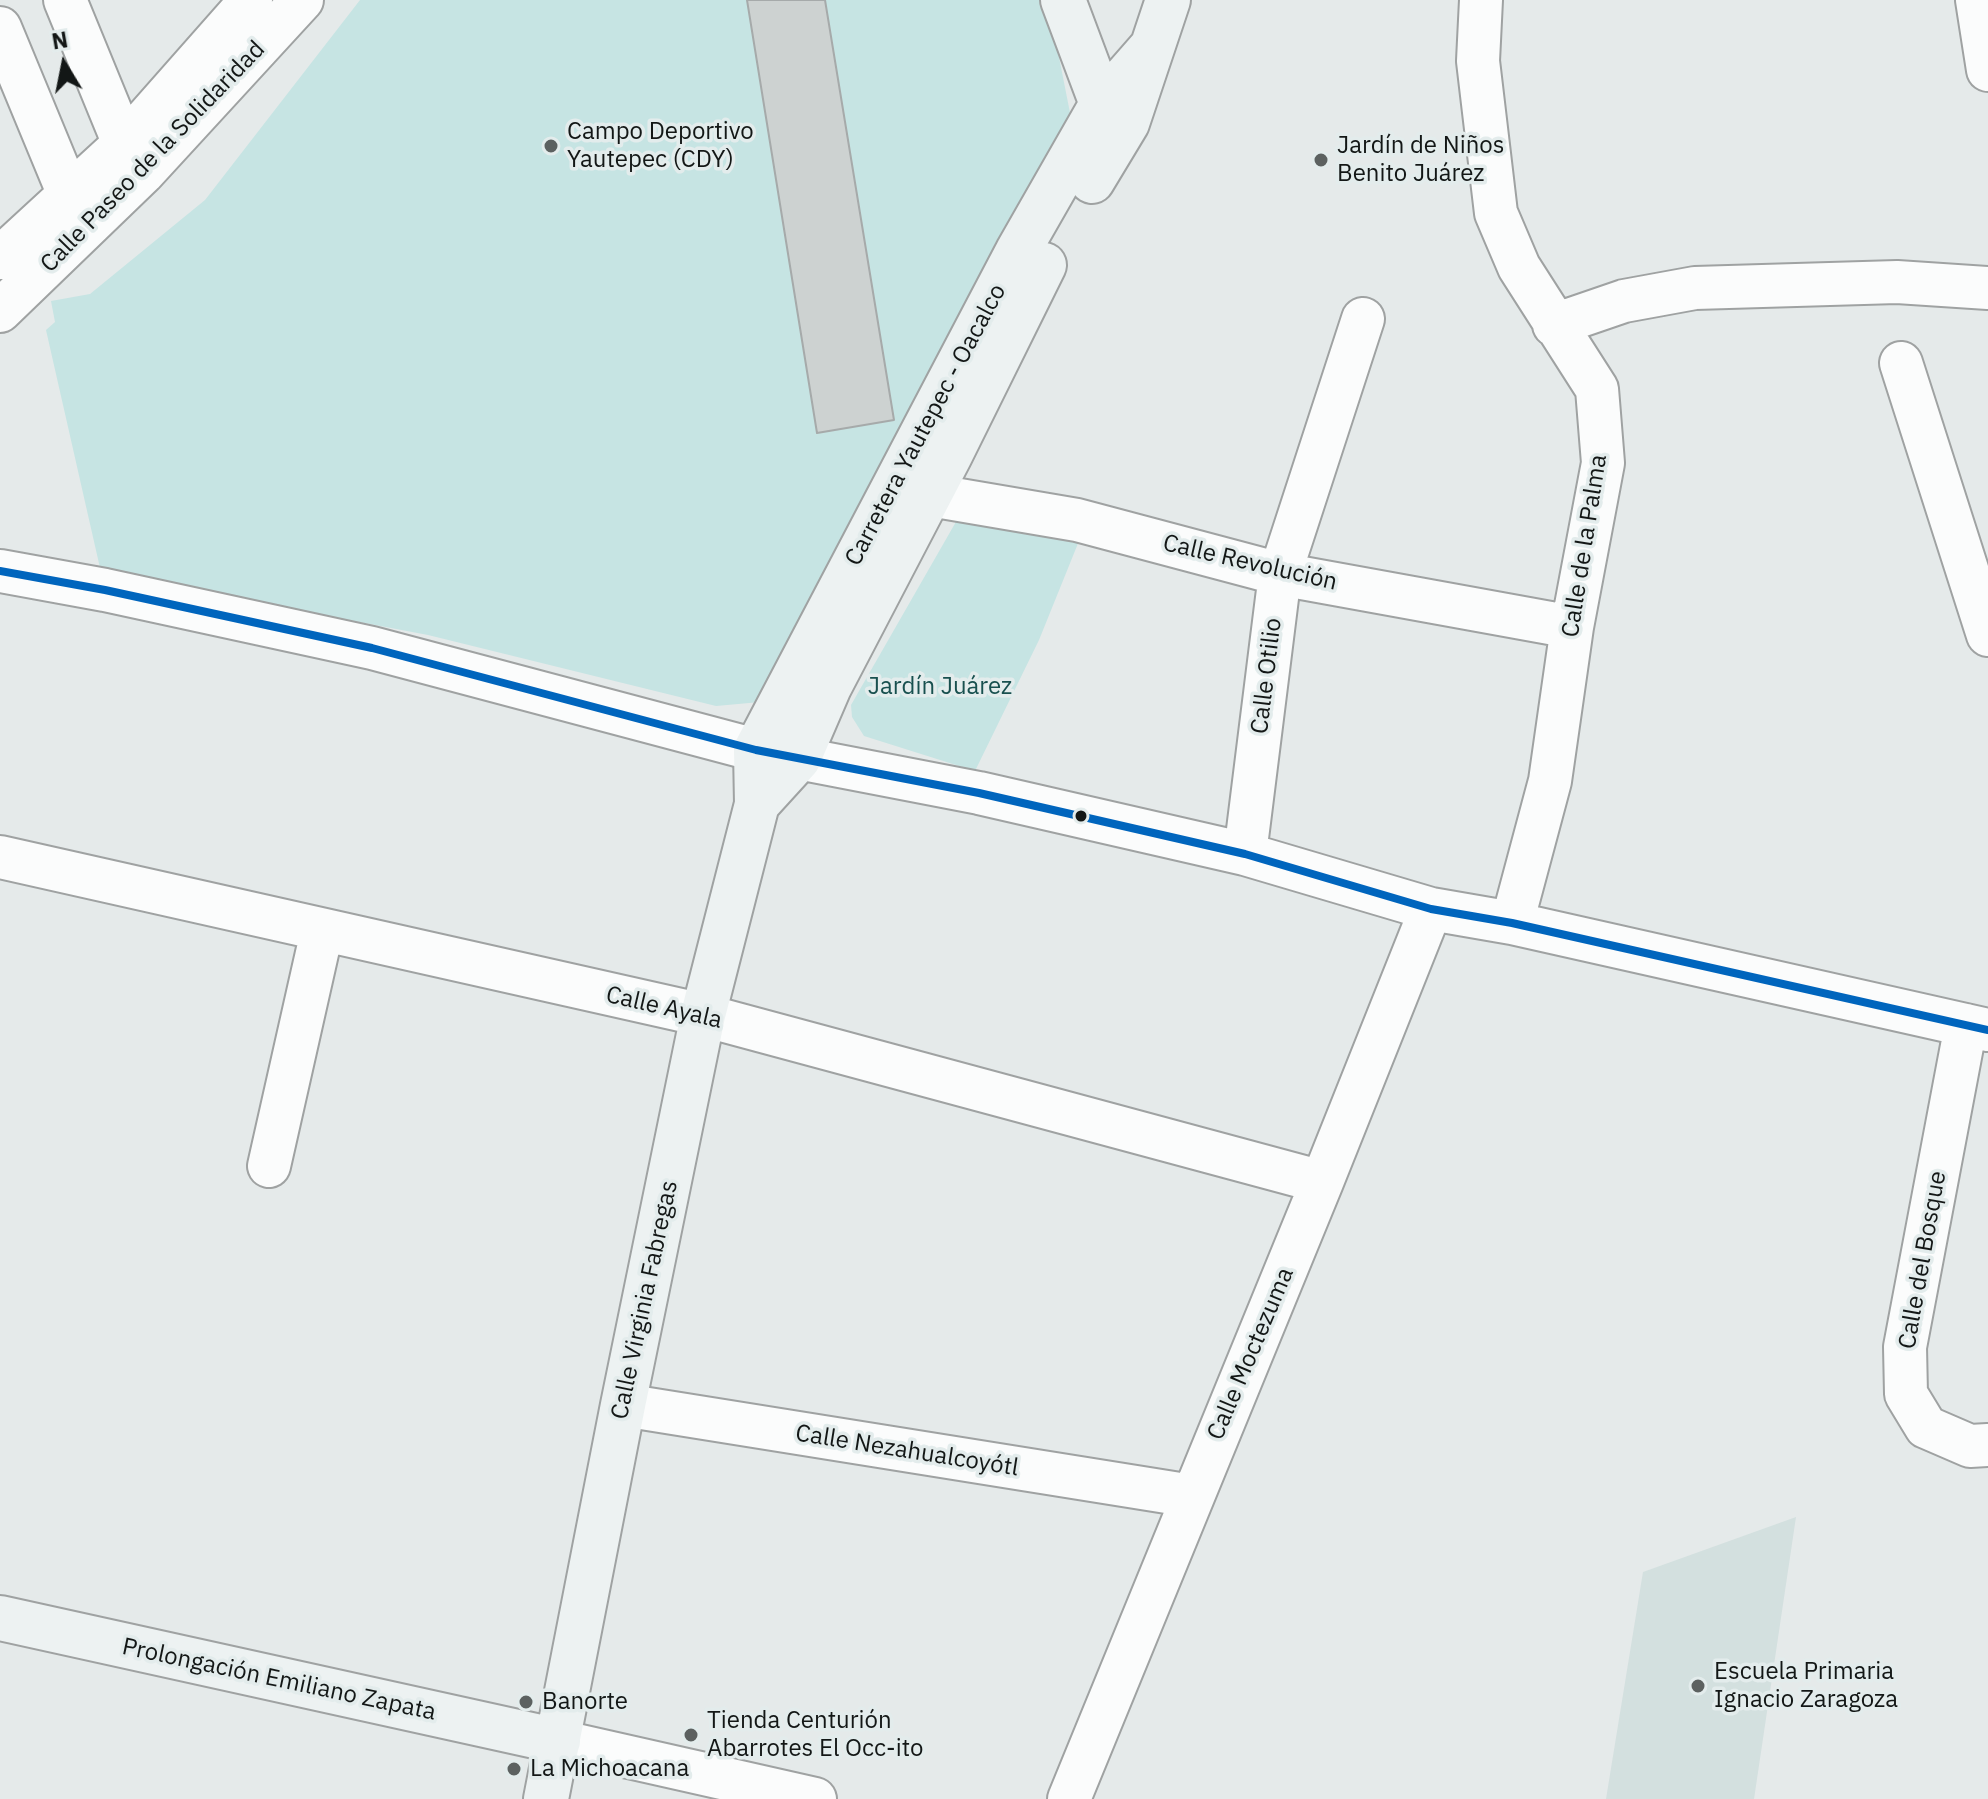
<!DOCTYPE html>
<html>
<head>
<meta charset="utf-8">
<style>
  body { margin:0 }
  #map { position:relative; width:1988px; height:1799px; overflow:hidden; background:#e5eaea; font-family:"IBM Plex Sans",sans-serif }
  canvas { display:block }
  .north { position:absolute; left:24px; top:24px; width:80px; height:80px; -webkit-text-stroke:6px #e3ecec; paint-order:stroke; rotate:350deg; font-size:22px; font-weight:700; line-height:32px; text-align:center; color:#131716 }
  .north::after { content:''; display:block; margin:auto; width:28px; height:36px; background:#131716; clip-path:polygon(50% 0,100% 100%,50% 72%,0 100%) }
</style>
</head>
<body>
<div id="map">
<canvas width="1988" height="1799"></canvas>
<div class="north">N</div>
</div>
<script>
const g = document.querySelector('canvas').getContext('2d');
g.lineJoin = 'round';
function fillPath(path, color) { g.fillStyle = color; g.fill(path, 'evenodd'); }
const poly = rows => new Path2D(rows.map(r => 'M' + r).join(''));
function stroke(path, color, width, dash) { g.strokeStyle = color; g.lineWidth = width; g.lineCap = dash ? 'butt' : 'round'; g.setLineDash(dash || []); g.stroke(path); }
function drawText(font, color, halo, rows, align = 'center') {
  g.font = font + ' "IBM Plex Sans",sans-serif'; g.lineWidth = 7; g.setLineDash([]); g.textBaseline = 'middle'; g.strokeStyle = halo; g.fillStyle = color; for (const [text, x, y, turn = 0] of rows) {
    g.save(); g.translate(x, y); g.rotate((+turn || 0) * Math.PI / 180); g.textAlign = isNaN(turn) ? turn : align; if (halo) g.strokeText(text, 0, 0); g.fillText(text, 0, 0); g.restore();
  }
}
fillPath(poly([
  [1796,1517,1754,1799,1606,1799,1643,1572]
]), '#d3e0df');
fillPath(poly([
  [360,0,1041,0,1055,37,1077,148,760,702,716,706,428,635,190,590,105,590,46,330,55,322,51,301,90,294,205,200],
  [957,520,1081,536,1039,640,975,771,864,736,852,717,851,705]
]), '#c6e4e3');
const building = poly([
  [747,0,825,0,894,420,817,433,747,0]
]);
fillPath(building, '#cdd2d1');
stroke(building, '#a6aaaa', 2);
const street = poly([
  [65,0,124,144,138,165],
  [1481,0,1478,61,1496,213,1519,267,1597,389,1603,463,1572,627,1550,781,1512,923],
  [1977,0,1988,70],
  [0,28,79,219],
  [0,258,124,144,251,0],
  [0,311,143,173,302,0],
  [1554,325,1624,301,1695,288,1897,282,1988,288],
  [1901,363,1988,635],
  [930,495,1077,520,1280,574,1572,627],
  [0,571,105,590,372,648,756,750,979,793,1245,854,1431,909,1512,923,1988,1030],
  [1245,854,1280,574,1363,319],
  [0,857,703,1015,1322,1182],
  [1966,1025,1905,1347,1906,1394,1926,1427,1970,1446,1988,1445],
  [269,1166,322,931],
  [623,1405,1192,1496],
  [558,1741,815,1799],
  [1069,1799,1322,1182,1431,909]
]);
const secondary = poly([
  [1063,0,1102,104,1123,120],
  [1092,181,1127,123,1168,0],
  [757,804,798,759,829,687,950,455,1044,265],
  [0,1618,558,1741],
  [546,1799,623,1405,703,1015,757,804,756,750,1018,251,1102,104,1151,48]
]);
stroke(street, '#9fa2a2', 46);
stroke(secondary, '#9fa2a2', 48);
stroke(street, '#fbfcfc', 42);
stroke(secondary, '#edf2f2', 44);
stroke(poly([
  [0,571,105,590,372,648,756,750,979,793,1245,854,1431,909,1512,923,1988,1030]
]), '#0065bd', 8);
for (const [x, y, r, color] of [
  [551,146,8,"#5c6160"],
  [1321,160,8,"#5c6160"],
  [1081,816,7,"#131716"],
  [1698,1686,8,"#5c6160"],
  [526,1702,8,"#5c6160"],
  [691,1735,8,"#5c6160"],
  [514,1769,8,"#5c6160"]
]) { const dot = new Path2D(); dot.arc(x, y, r, 0, 2 * Math.PI); g.fillStyle = color; g.fill(dot); stroke(dot, '#e3ecec', 3); }
drawText('24px', '#131716', '#e3ecec', [
  ["Campo Deportivo",567,132],
  ["Yautepec (CDY)",567,160],
  ["Jardín de Niños",1337,146],
  ["Benito Juárez",1337,174],
  ["Escuela Primaria",1714,1672],
  ["Ignacio Zaragoza",1714,1700],
  ["Banorte",542,1702],
  ["Tienda Centurión",707,1721],
  ["Abarrotes El Occ-ito",707,1749],
  ["La Michoacana",530,1769]
], 'left');
drawText('24px', '#131716', '#e3ecec', [
  ["Calle Paseo de la Solidaridad",153,157,-46],
  ["Carretera Yautepec - Oacalco",926,425,-62],
  ["Calle de la Palma",1585,546,-81],
  ["Calle Revolución",1250,563,13],
  ["Calle Otilio",1267,676,-83],
  ["Calle Ayala",664,1008,13],
  ["Calle del Bosque",1923,1260,-80],
  ["Calle Virginia Fabregas",645,1300,-78],
  ["Calle Moctezuma",1251,1354,-67],
  ["Calle Nezahualcoyótl",907,1451,9],
  ["Prolongación Emiliano Zapata",279,1680,12]
]);
drawText('24px', '#18504f', '#e3ecec', [
  ["Jardín Juárez",940,687]
]);
</script>
</body>
</html>
